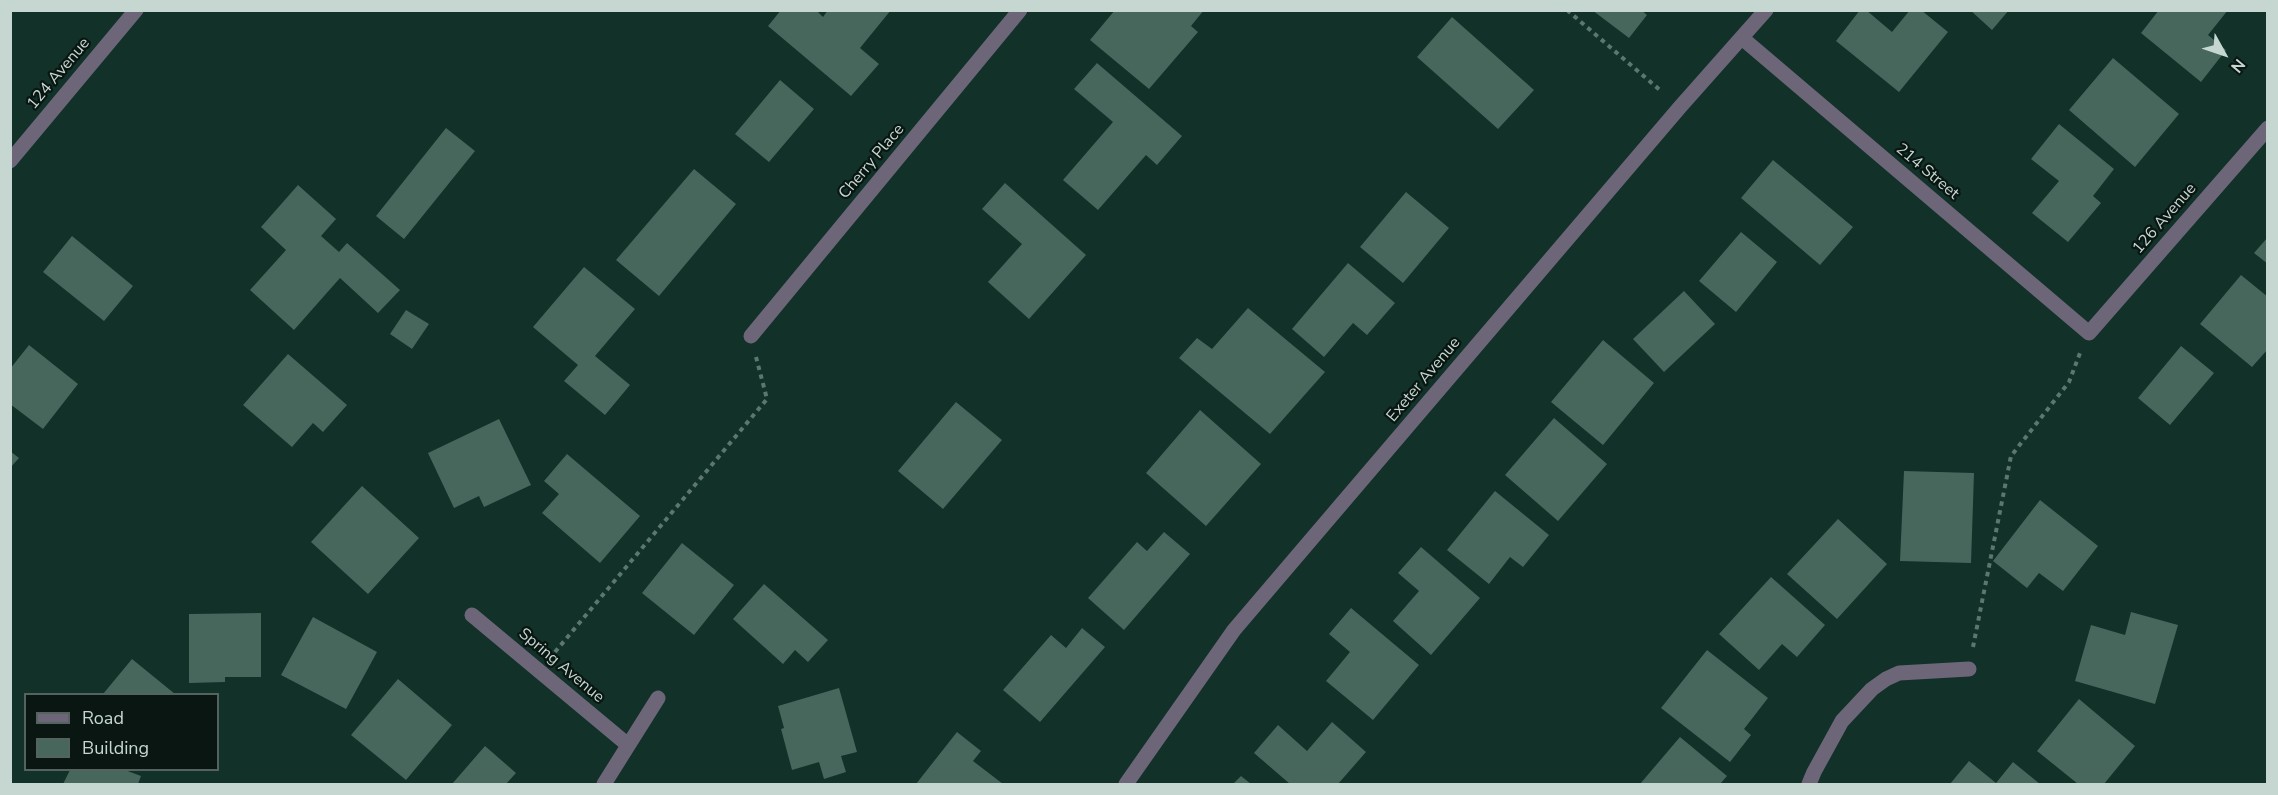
<!DOCTYPE html>
<html>
<head>
<meta charset="utf-8">
<style>
  body { margin:0 }
  #map { position:relative; width:2278px; height:795px; overflow:hidden; background:#113129; font-family:"Nunito Sans",sans-serif }
  canvas { display:block }
  .frame { position:absolute; inset:0; border:12px solid #c6d7d2; pointer-events:none }
  .legend { position:absolute; left:24px; top:693px; width:195px; height:78px; box-sizing:border-box; background:#091612; border:2px solid #55635f; margin:0; padding:8px 10px; list-style:none; font-size:18px; color:#c6d7d2 }
  .legend li { display:flex; align-items:center; gap:12px; height:30px }
  .legend b { width:30px; border:2px solid #55635f }
  .north { position:absolute; left:2194px; top:24px; width:60px; height:60px; -webkit-text-stroke:4px #091612; paint-order:stroke; rotate:130deg; font-size:16px; font-weight:700; line-height:24px; text-align:center; color:#c6d7d2 }
  .north::after { content:''; display:block; margin:auto; width:21px; height:27px; background:#c6d7d2; clip-path:polygon(50% 0,100% 100%,50% 72%,0 100%) }
</style>
</head>
<body>
<div id="map">
<canvas width="2278" height="795"></canvas>
<div class="frame"></div>
<ul class="legend">
<li><b style="height:8px;background:#6d6678"></b>Road</li>
<li><b style="height:16px;background:#47675d"></b>Building</li>
</ul>
<div class="north">N</div>
</div>
<script>
const g = document.querySelector('canvas').getContext('2d');
g.lineJoin = 'round';
function fillPath(path, color) { g.fillStyle = color; g.fill(path, 'evenodd'); }
const poly = rows => new Path2D(rows.map(r => 'M' + r).join(''));
function stroke(path, color, width, dash) { g.strokeStyle = color; g.lineWidth = width; g.lineCap = dash ? 'butt' : 'round'; g.setLineDash(dash || []); g.stroke(path); }
function drawText(font, color, halo, rows, align = 'center') {
  g.font = font + ' "Nunito Sans",sans-serif'; g.lineWidth = 4.5; g.setLineDash([]); g.textBaseline = 'middle'; g.strokeStyle = halo; g.fillStyle = color; for (const [text, x, y, turn = 0] of rows) {
    g.save(); g.translate(x, y); g.rotate((+turn || 0) * Math.PI / 180); g.textAlign = isNaN(turn) ? turn : align; if (halo) g.strokeText(text, 0, 0); g.fillText(text, 0, 0); g.restore();
  }
}
fillPath(poly([
  [781,10,816,10,823,17,828,10,891,10,860,48,879,64,851,96,768,26],
  [1115,10,1204,10,1191,26,1198,32,1149,89,1090,40],
  [1592,10,1641,10,1647,15,1629,38],
  [1860,10,1866,10,1892,32,1910,10,1921,10,1948,32,1899,92,1836,41],
  [1970,10,2009,10,1992,30],
  [2159,10,2228,10,2208,35,2226,50,2201,82,2141,33],
  [1452,17,1534,90,1498,129,1417,57],
  [2113,58,2179,114,2135,167,2069,110],
  [1097,63,1182,136,1157,165,1146,155,1098,210,1063,180,1113,122,1074,89],
  [780,80,814,109,769,162,735,134],
  [2059,124,2114,169,2093,196,2101,203,2068,242,2032,213,2059,181,2031,159],
  [446,128,475,151,404,239,376,216],
  [1773,160,1853,227,1820,265,1741,198],
  [694,169,736,204,659,296,616,260],
  [1005,183,1086,255,1029,319,988,282,1022,244,982,209],
  [298,185,336,219,321,236,339,252,347,243,400,290,378,313,340,278,294,330,250,290,286,250,261,227],
  [1406,192,1449,228,1403,283,1360,247],
  [1741,232,1777,262,1736,312,1699,281],
  [72,236,133,286,104,321,43,272],
  [2268,237,2268,264,2254,253],
  [1348,263,1395,303,1367,335,1353,323,1324,357,1292,329],
  [584,267,635,309,595,356,630,385,605,415,564,381,578,365,533,327],
  [2241,275,2268,297,2268,349,2252,367,2200,324],
  [1684,291,1715,324,1664,372,1633,339],
  [1248,308,1325,372,1270,434,1179,358,1197,338,1212,349],
  [406,310,429,324,412,349,390,334],
  [1603,340,1654,383,1603,445,1551,402],
  [29,345,78,384,43,429,10,404,10,369],
  [2181,346,2214,373,2170,425,2138,398],
  [288,354,347,405,323,432,313,423,292,447,243,405],
  [956,402,1002,440,943,509,898,471],
  [1200,410,1261,464,1206,526,1146,473],
  [1554,418,1607,464,1558,521,1505,475],
  [499,419,531,485,484,507,479,496,454,508,428,453],
  [10,451,19,458,10,468],
  [567,454,640,516,600,563,542,513,559,494,544,481],
  [1904,471,1974,473,1971,563,1900,561],
  [362,486,419,538,368,594,311,542],
  [1495,491,1549,535,1523,567,1510,557,1489,584,1447,550],
  [2040,500,2098,546,2063,591,2039,573,2027,588,1993,561],
  [1838,519,1887,564,1837,619,1787,574],
  [1164,532,1190,554,1124,630,1088,598,1137,542,1147,551],
  [682,543,734,585,694,635,642,593],
  [1421,547,1480,598,1431,655,1393,621,1419,591,1398,573],
  [1771,577,1825,625,1797,657,1782,644,1759,670,1719,634],
  [764,584,828,640,808,662,795,650,783,664,733,619],
  [1351,608,1419,665,1373,720,1326,681,1350,652,1329,634],
  [2131,612,2178,625,2155,704,2075,681,2091,625,2125,635],
  [261,613,261,677,225,677,225,682,189,683,189,614],
  [313,617,377,652,346,709,281,675],
  [1082,628,1105,647,1040,722,1003,690,1051,635,1066,648],
  [1707,650,1768,698,1744,729,1751,735,1730,762,1661,708],
  [132,659,175,694,103,694],
  [398,679,452,725,406,780,351,735],
  [839,688,857,752,841,756,846,772,824,779,819,762,792,770,781,729,784,728,778,706],
  [2079,699,2135,746,2104,784,2078,784,2037,751],
  [1332,722,1366,752,1338,784,1290,784,1254,753,1278,725,1307,751],
  [957,732,981,751,973,761,1003,784,916,784],
  [1680,737,1727,776,1720,784,1640,784],
  [485,746,516,773,506,784,452,784],
  [1969,761,1996,783,2013,762,2040,784,1950,784],
  [70,770,125,770,141,776,138,784,63,784],
  [1241,776,1251,784,1233,784]
]), '#47675d');
stroke(poly([
  [1567,10,1661,91],
  [1973,647,2011,456,2069,382,2080,353],
  [555,652,767,399,756,357]
]), '#5d7770', 4, [4.5, 4.5]);
stroke(poly([
  [1742,38,2089,333,2268,128],
  [10,161,136,10],
  [751,336,1020,10],
  [472,615,628,745],
  [604,784,658,698],
  [1126,784,1234,630,1680,107,1766,10],
  [1809,784,1814,772,1842,721,1872,689,1886,679,1899,673,1969,669]
]), '#6d6678', 15);
drawText('16px', '#c6d7d2', '#091612', [
  ["124 Avenue",59,74,-50],
  ["Cherry Place",872,162,-50],
  ["214 Street",1927,172,40],
  ["126 Avenue",2165,219,-49],
  ["Exeter Avenue",1424,380,-50],
  ["Spring Avenue",561,666,40]
]);
</script>
</body>
</html>
